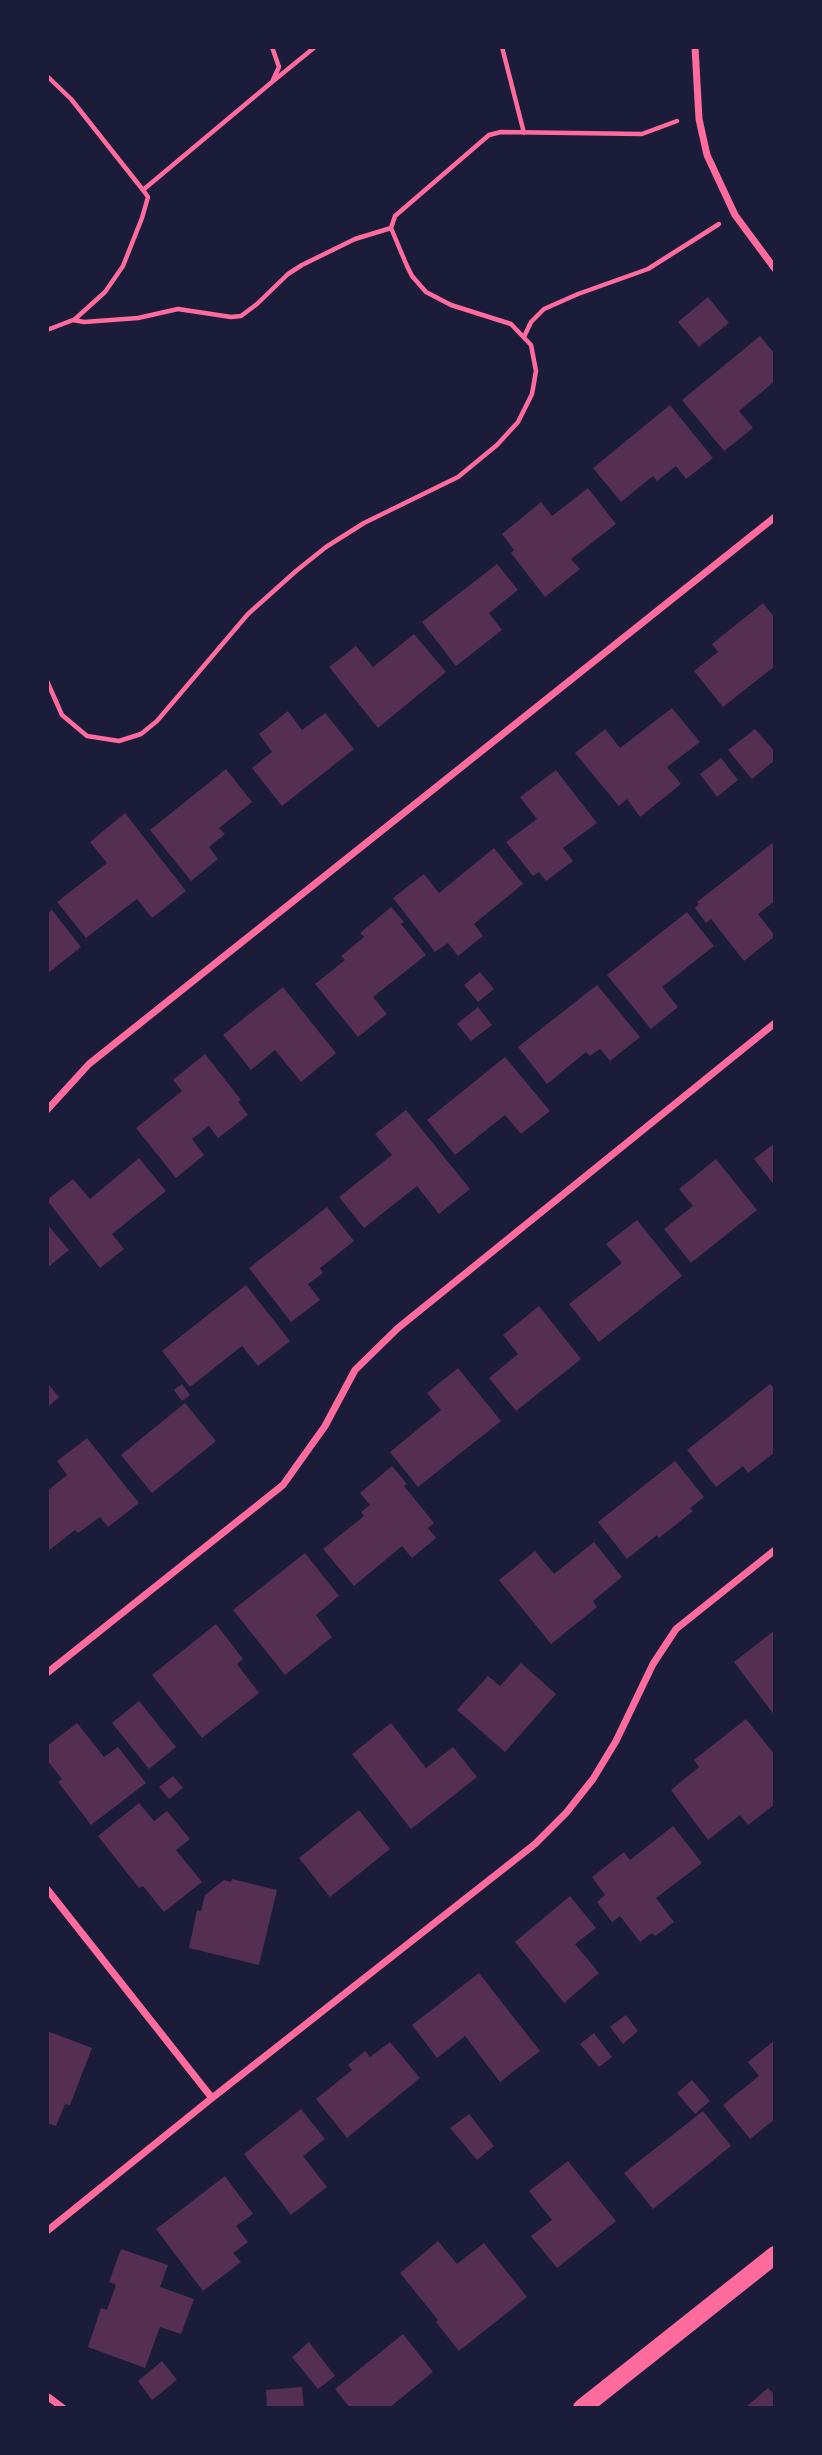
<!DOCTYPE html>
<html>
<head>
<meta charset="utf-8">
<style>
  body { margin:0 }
  #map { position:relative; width:822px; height:2455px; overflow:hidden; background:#1b1b3a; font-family:"Fira Sans",sans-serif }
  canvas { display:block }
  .frame { position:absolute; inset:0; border:49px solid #1b1b3a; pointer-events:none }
</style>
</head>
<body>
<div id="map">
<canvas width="822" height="2455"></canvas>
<div class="frame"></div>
</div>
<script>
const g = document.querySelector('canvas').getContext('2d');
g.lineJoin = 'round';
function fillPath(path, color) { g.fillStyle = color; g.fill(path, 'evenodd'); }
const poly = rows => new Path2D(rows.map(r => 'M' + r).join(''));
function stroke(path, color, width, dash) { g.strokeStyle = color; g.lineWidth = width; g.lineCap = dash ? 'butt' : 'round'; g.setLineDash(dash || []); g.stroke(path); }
fillPath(poly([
  [708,297,729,323,699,347,678,322],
  [760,336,775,354,775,381,739,411,753,428,724,451,682,400],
  [670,405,713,458,686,479,676,466,657,481,653,476,621,502,593,468],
  [588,488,616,524,571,559,580,569,545,597,511,553,514,550,502,534,541,502,552,516],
  [497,564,518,590,489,613,502,630,456,666,422,622],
  [763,603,775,618,775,666,723,707,694,671,718,652,712,644],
  [414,634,446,672,378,728,329,667,356,646,373,667],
  [672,708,700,742,667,767,681,784,640,817,627,799,619,806,575,753,605,729,620,748],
  [288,711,302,730,325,713,354,749,282,806,252,768,272,752,259,734],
  [755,729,775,752,775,760,752,779,728,750],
  [721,758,738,780,717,797,700,774],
  [226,769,252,802,219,828,225,834,209,847,218,859,191,881,150,830],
  [556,770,597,823,563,848,573,861,546,881,539,872,533,876,506,842,537,819,520,797],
  [125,813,186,891,152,918,137,899,86,938,57,902,107,863,90,842],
  [775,841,775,901,758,914,775,936,744,961,711,919,706,923,695,908,699,904,697,902],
  [494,848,523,884,474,924,483,936,458,956,448,943,435,952,393,898,424,874,439,893],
  [391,907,404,922,401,924,426,955,373,997,387,1014,358,1037,315,984,345,960,341,956,364,937,360,933],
  [52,910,81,947,47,974,47,914],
  [687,912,714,946,662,987,678,1007,651,1029,607,975],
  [480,972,494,989,478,1002,464,985],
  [597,985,640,1037,610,1061,600,1049,590,1056,586,1052,547,1084,518,1047],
  [283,987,336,1053,301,1082,275,1050,251,1070,223,1035],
  [478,1007,492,1025,471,1041,457,1024],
  [205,1054,241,1100,238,1102,248,1115,218,1138,209,1126,192,1139,204,1155,176,1178,136,1128,182,1091,173,1080],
  [505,1057,550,1111,521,1134,505,1115,455,1155,427,1120],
  [406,1110,470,1189,439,1214,417,1186,364,1228,339,1197,392,1155,375,1134],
  [775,1143,775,1186,754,1159],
  [139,1158,166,1191,112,1234,124,1249,100,1268,47,1200,73,1179,90,1199],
  [716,1159,757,1210,691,1263,664,1229,693,1206,679,1189],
  [327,1207,354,1241,320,1268,323,1273,308,1284,320,1300,291,1322,249,1268],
  [637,1220,682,1276,599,1342,569,1304,622,1263,606,1244],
  [47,1224,69,1250,47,1268],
  [246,1285,290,1341,258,1366,242,1346,190,1387,162,1351],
  [539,1306,581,1359,516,1411,489,1378,518,1354,503,1335],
  [458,1368,501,1421,418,1487,390,1452,441,1410,427,1393],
  [182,1384,190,1395,182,1401,174,1390],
  [770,1384,775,1389,775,1452,748,1473,743,1466,716,1487,687,1450],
  [49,1385,59,1397,47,1408,47,1387],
  [185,1403,216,1441,152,1493,121,1455],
  [87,1438,139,1503,108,1527,100,1517,78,1533,75,1530,47,1552,47,1491,67,1475,57,1461],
  [675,1461,704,1497,690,1508,693,1511,659,1538,657,1535,627,1559,598,1522],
  [392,1466,407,1484,404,1486,434,1523,428,1528,436,1538,412,1558,402,1546,354,1586,323,1549,364,1516,361,1512,370,1505,360,1493],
  [594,1542,622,1577,593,1601,597,1607,551,1644,499,1580,535,1551,554,1574],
  [305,1553,339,1596,316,1615,332,1637,285,1675,233,1610],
  [216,1624,243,1659,237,1664,259,1693,202,1738,152,1675],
  [775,1630,775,1716,734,1662],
  [521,1663,556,1694,505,1752,457,1710,488,1676,500,1686],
  [139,1701,176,1747,149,1769,112,1723],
  [746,1719,775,1755,775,1804,748,1825,740,1815,708,1840,671,1790,699,1767,694,1760],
  [77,1723,104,1757,118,1747,146,1783,91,1825,58,1782,62,1779,47,1760,47,1746],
  [391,1723,426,1768,453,1747,477,1777,411,1829,352,1754],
  [173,1776,183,1788,169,1799,159,1787],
  [139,1803,154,1821,167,1811,190,1839,176,1850,202,1882,164,1912,143,1886,139,1888,98,1836],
  [359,1810,390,1849,330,1897,299,1858],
  [673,1826,702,1863,656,1898,674,1922,655,1936,652,1933,640,1942,620,1916,612,1922,597,1902,605,1895,592,1877,624,1852,630,1860],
  [232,1879,277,1890,259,1965,189,1948,197,1910,201,1911,205,1895,224,1880,231,1882],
  [570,1896,596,1928,575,1944,599,1973,564,2003,515,1942],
  [479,1973,540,2051,500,2082,465,2036,437,2058,412,2025],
  [626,2015,638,2031,623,2044,610,2027],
  [47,2031,92,2048,70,2105,65,2104,56,2126,47,2123],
  [594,2033,612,2057,599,2067,580,2044],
  [775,2040,775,2119,750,2139,723,2105,759,2076,748,2062],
  [390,2042,420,2078,347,2138,316,2099,352,2070,348,2065,365,2051,370,2057],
  [692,2080,710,2101,695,2114,677,2093],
  [301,2109,325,2139,303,2156,327,2187,291,2215,244,2154],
  [703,2111,731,2146,653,2209,624,2173],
  [469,2114,494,2146,477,2160,450,2128],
  [568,2161,616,2221,557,2268,531,2236,552,2220,529,2191],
  [225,2176,253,2214,236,2226,248,2242,233,2253,241,2262,203,2291,156,2229],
  [438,2241,457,2264,484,2243,527,2297,459,2351,436,2322,438,2320,400,2273],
  [121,2249,168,2265,160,2287,194,2299,181,2334,160,2327,145,2368,88,2347,101,2308,107,2310,116,2285,109,2282],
  [403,2334,433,2372,389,2408,350,2408,335,2389],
  [309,2342,335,2376,318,2389,292,2357],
  [162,2361,177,2380,152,2400,138,2381],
  [302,2387,304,2408,267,2408,266,2390],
  [768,2388,775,2395,775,2408,745,2408]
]), '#542f53');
stroke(poly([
  [272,47,279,67,272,82,315,47],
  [502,47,524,133],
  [47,76,71,99,143,190,272,82],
  [74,320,105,292,123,266,142,218,148,197,143,190],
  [47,330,73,320,84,322,138,318,178,309,231,317,241,316,257,304,288,274,302,265,355,239,391,228],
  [524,337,531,322,544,309,578,294,648,269,719,224],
  [47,681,62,715,87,736,119,741,141,734,157,721,248,614,296,571,326,547,364,523,458,477,497,445,518,422,532,394,536,371,531,345,511,324,451,305,426,292,412,276,407,266,391,228,395,216,489,135,501,132,642,134,677,121]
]), '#ff6b9d', 4.5);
stroke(poly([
  [695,47,699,119,707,155,735,215,775,269],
  [47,1110,89,1064,775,517],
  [47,1673,283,1485,325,1426,355,1370,398,1328,775,1023],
  [47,1889,212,2098],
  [47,2231,212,2098,535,1844,566,1813,593,1779,616,1741,653,1664,676,1629,775,1550],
  [47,2396,63,2408]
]), '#ff6b9d', 7);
stroke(poly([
  [582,2408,775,2255]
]), '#ff6b9d', 18);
</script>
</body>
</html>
